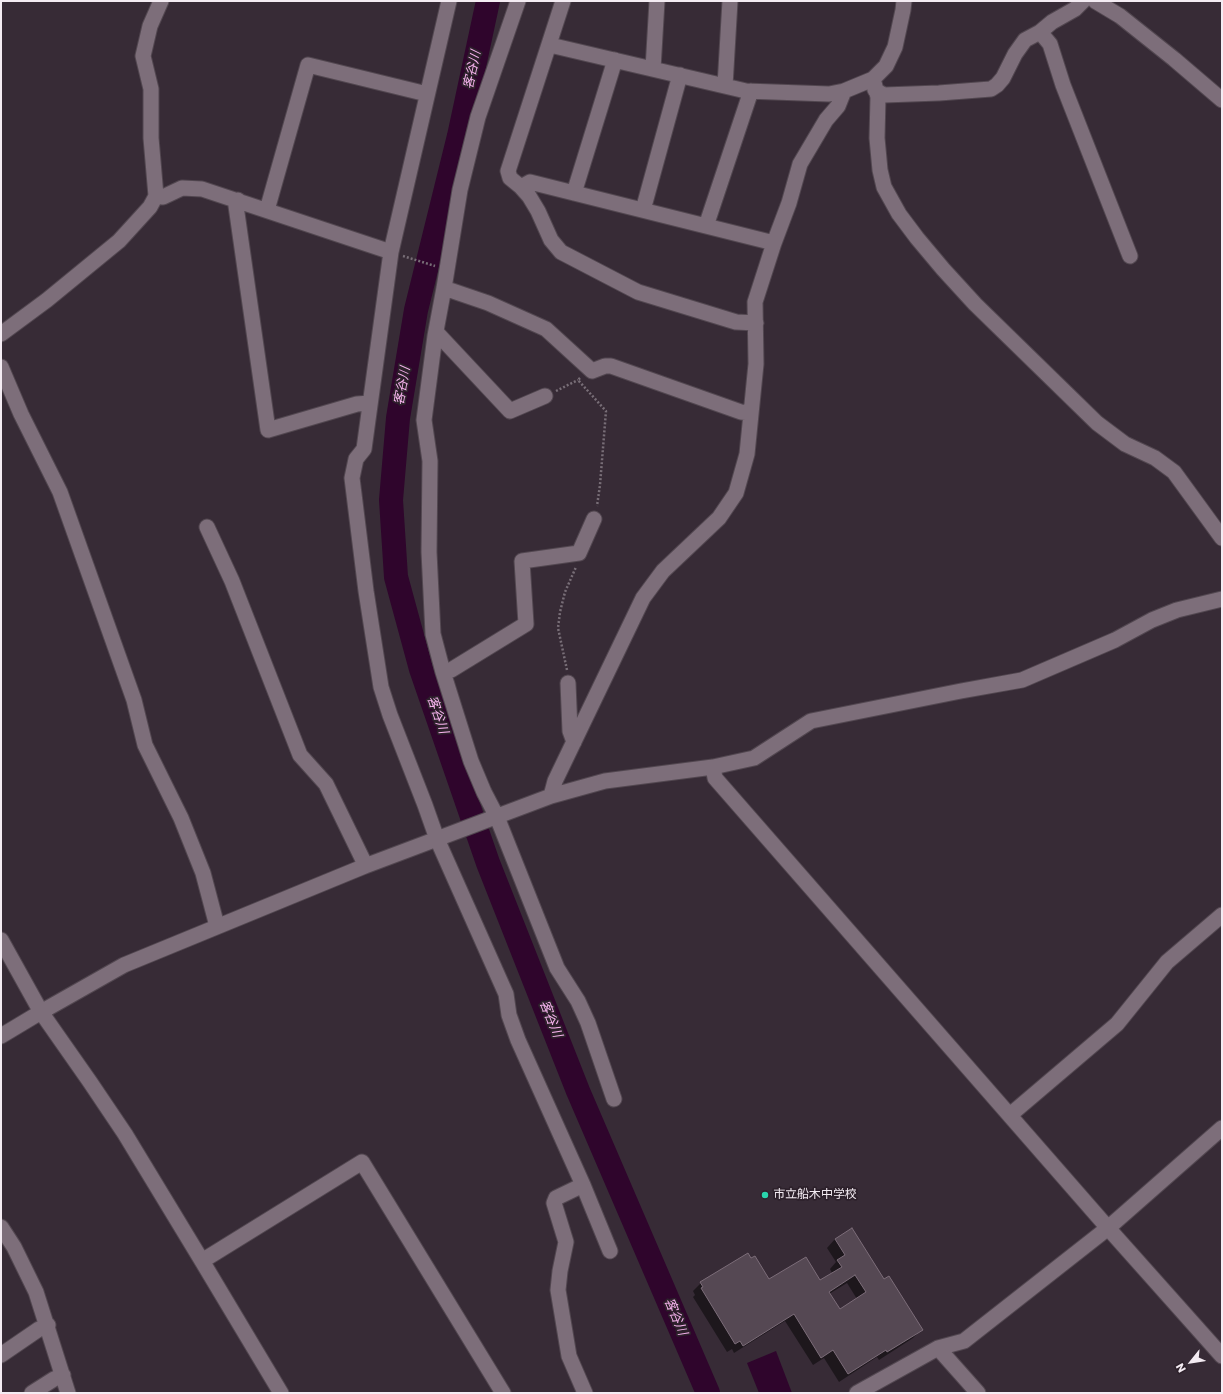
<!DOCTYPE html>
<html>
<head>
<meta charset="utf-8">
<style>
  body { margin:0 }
  #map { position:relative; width:1223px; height:1394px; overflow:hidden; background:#372b36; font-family:Poppins,sans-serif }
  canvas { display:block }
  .frame { position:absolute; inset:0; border:2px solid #f4ecf3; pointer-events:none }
  .north { position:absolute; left:1171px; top:1342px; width:40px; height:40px; -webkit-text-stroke:3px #2d212b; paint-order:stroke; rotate:240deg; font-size:11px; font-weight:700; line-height:16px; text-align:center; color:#f4ecf3 }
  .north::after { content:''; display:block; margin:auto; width:14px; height:18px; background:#f4ecf3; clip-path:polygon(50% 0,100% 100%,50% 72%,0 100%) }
</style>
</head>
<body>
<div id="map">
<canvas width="1223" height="1394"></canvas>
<div class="frame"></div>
<div class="north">N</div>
</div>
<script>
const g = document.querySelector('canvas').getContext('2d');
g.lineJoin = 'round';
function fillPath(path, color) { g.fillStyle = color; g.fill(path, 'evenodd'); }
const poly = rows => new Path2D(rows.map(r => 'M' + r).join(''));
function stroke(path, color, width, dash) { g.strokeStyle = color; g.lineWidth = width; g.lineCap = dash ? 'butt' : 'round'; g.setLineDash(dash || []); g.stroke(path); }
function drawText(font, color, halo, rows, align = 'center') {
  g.font = font + ' Poppins,"Noto Sans JP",sans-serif'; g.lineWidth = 3.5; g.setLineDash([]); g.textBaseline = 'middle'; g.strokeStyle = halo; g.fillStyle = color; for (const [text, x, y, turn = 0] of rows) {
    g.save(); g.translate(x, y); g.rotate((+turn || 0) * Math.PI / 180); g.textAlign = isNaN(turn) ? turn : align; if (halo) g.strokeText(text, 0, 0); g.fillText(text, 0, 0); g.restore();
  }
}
fillPath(poly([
  [776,1351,792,1393,759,1393,747,1363]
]), '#2f052c');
fillPath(poly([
  [852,1229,884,1281,921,1330,913,1338,879,1360,877,1357,839,1382,824,1358,813,1365,785,1321,734,1353,732,1349,727,1352,693,1297,695,1295,693,1291,701,1283,820,1281,832,1273,830,1269,836,1262,827,1248,835,1239],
  [847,1283,857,1299,839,1310,829,1294]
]), '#0007');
stroke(poly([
  [488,1,459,136,416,310,398,418,391,500,396,577,421,669,488,863,578,1091,708,1393]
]), '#2f052c', 24);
const building = poly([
  [852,1228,884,1279,889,1276,923,1330,887,1352,886,1350,848,1374,833,1350,821,1358,794,1314,743,1346,740,1341,735,1344,701,1288,703,1287,700,1282,748,1253,751,1258,755,1256,769,1279,806,1257,820,1280,842,1267,837,1260,845,1255,835,1239,852,1228],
  [855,1275,866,1292,840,1309,829,1292,855,1275]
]);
fillPath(building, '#554853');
stroke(building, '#7c6d79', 1);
const street = poly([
  [449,1,391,252,364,449,356,459,352,478,366,591,381,687,390,715,425,805,437,839,506,994,509,1015,518,1040,583,1185,610,1251],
  [518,1,478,117,460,190,444,288,435,336,424,420,430,461,429,552,433,634,443,672,471,761,484,792,497,817,557,968,578,1001,588,1023,614,1099],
  [1095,1,1120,16,1174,59,1222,100],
  [1040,32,1052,22,1075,9,1083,1],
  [550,45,746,91,829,94,844,91,873,79,886,66,895,47,903,10,904,1],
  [653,69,657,1],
  [873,79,878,97,877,138,880,170,884,187,899,214,917,238,943,269,975,304,1097,423,1125,444,1155,458,1174,472,1222,538],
  [725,86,730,1],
  [875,90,884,95,939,93,991,89,997,85,1003,78,1015,54,1025,40,1040,32,1050,44,1063,85,1130,256],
  [521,187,510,178,508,171,563,1],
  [574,193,615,60],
  [156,196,163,197,182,188,202,189,391,252],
  [238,200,236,206,268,430,357,404,370,403],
  [267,210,308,65,427,94],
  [643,210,680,75],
  [706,226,751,91],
  [444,288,488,303,546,329,592,371,605,366,611,366,741,412,751,413],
  [756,323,736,322,638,292,561,252,551,240,538,211,529,196,521,187,530,182,774,243],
  [436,332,510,411,545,396],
  [1,334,47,300,119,241,150,207,156,196,151,138,151,89,143,56,150,26,161,1],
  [1,367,21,414,60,492,134,700,145,745,181,818,203,873,217,926],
  [207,527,232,581,300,755,326,784,362,858,365,866],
  [443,672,451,670,526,624,522,561,579,553,594,519],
  [568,683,570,731,574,742],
  [713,767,715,778,1108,1228,1222,1356],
  [551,796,555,781,643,598,663,571,719,518,736,493,747,454,756,364,755,302,774,243,789,203,800,164,826,120,838,106,844,91],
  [1,940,41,1012,90,1082,125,1134,202,1261,281,1393],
  [1,1036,41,1012,124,965,365,866,551,796,605,781,713,767,754,758,811,721,961,691,1022,680,1115,640,1152,620,1177,610,1222,599],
  [1010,1115,1117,1024,1167,962,1222,915],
  [583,1185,556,1198,554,1203,566,1242,560,1271,558,1290,569,1356,585,1393],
  [1,1227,14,1247,36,1292,68,1393],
  [202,1261,362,1162,503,1393],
  [938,1348,978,1393],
  [1,1355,39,1329,48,1325],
  [32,1393,54,1379,63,1375],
  [857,1393,938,1348,964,1341,1108,1228,1222,1128]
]);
stroke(street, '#524750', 17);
stroke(poly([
  [403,256,435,266],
  [580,378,578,380,606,411,600,485,597,506],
  [556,391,578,380],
  [567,670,558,628,560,612,565,592,576,567]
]), '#786e77', 2.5, [2, 2]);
stroke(street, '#7d6e7a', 15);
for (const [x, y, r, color] of [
  [765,1195,4,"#29d5ac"]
]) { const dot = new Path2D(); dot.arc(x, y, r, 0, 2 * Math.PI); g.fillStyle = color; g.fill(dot); stroke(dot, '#2d212b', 1.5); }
drawText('12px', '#f4ecf3', '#2d212b', [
  ["市立船木中学校",773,1195]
], 'left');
drawText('italic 13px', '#f7b3ee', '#2d212b', [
  ["客谷川",473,70,-78],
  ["客谷川",403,386,-80],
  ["客谷川",437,715,71],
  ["客谷川",550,1019,68],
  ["客谷川",675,1317,67]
]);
</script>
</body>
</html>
